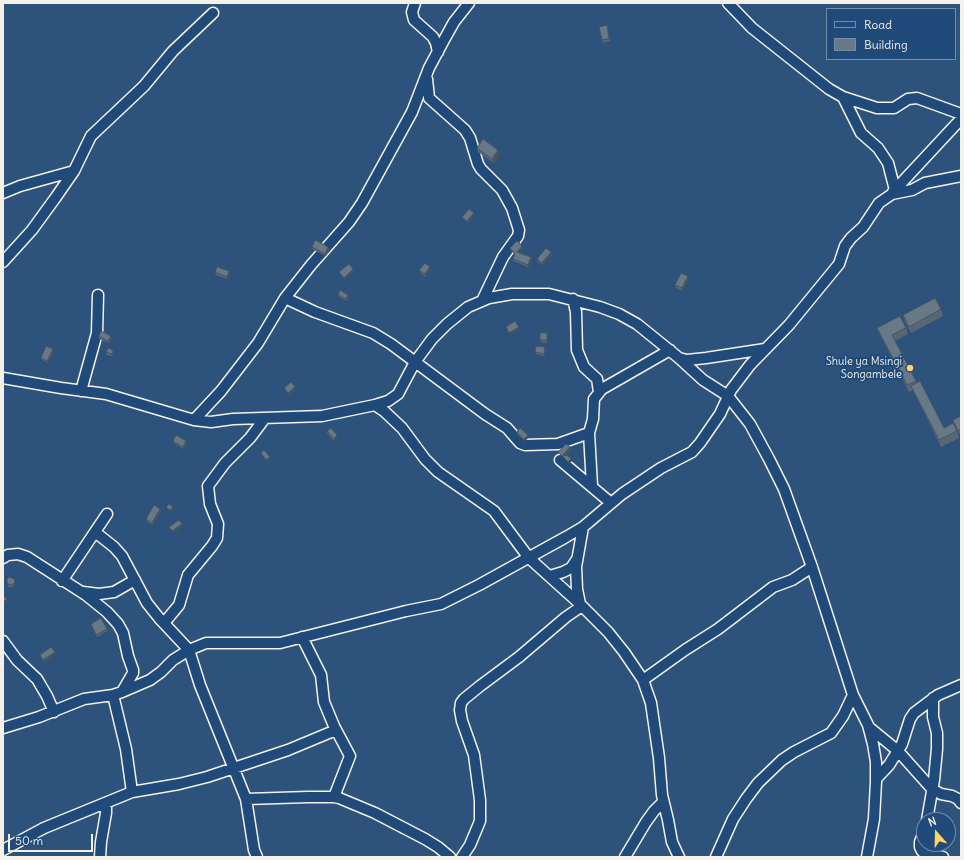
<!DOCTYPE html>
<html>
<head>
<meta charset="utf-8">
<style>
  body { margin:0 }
  #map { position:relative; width:964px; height:860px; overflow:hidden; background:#2d537d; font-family:Delius,sans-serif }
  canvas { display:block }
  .frame { position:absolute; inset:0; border:4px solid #f4f1e8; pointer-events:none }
  .legend { position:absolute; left:826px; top:8px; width:130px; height:52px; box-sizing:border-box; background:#1f4a7a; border:1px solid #748da6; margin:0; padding:5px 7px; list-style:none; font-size:12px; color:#f4f1e8 }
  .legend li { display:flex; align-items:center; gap:8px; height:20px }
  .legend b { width:20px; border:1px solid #748da6 }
  .north { position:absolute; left:916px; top:812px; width:40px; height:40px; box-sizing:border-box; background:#1f4a7a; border:1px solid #748da6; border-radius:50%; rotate:340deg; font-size:11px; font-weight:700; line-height:16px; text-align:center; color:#f4f1e8 }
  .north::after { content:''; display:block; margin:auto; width:14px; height:18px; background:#ffd166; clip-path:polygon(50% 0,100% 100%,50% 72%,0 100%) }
  .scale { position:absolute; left:8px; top:834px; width:85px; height:18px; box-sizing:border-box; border:2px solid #f4f1e8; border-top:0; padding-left:5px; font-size:12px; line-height:14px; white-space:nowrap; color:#f4f1e8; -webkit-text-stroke:3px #1f4a7a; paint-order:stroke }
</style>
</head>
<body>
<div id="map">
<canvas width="964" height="860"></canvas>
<div class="frame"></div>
<ul class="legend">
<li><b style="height:5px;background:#1f4a7a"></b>Road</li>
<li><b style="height:11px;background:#677887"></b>Building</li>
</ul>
<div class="north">N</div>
<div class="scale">50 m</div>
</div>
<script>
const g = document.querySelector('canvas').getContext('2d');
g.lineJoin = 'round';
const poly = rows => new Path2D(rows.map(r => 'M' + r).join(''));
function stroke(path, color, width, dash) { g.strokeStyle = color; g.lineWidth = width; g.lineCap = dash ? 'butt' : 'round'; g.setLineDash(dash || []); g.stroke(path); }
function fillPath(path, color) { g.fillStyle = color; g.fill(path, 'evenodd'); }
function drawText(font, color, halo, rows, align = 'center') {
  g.font = font + ' Delius,sans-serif'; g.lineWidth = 4; g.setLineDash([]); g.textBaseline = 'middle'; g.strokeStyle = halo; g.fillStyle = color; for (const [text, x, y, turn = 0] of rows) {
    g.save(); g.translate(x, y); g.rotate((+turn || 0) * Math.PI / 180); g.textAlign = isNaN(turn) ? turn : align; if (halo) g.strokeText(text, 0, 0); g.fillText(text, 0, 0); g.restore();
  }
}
const minor = poly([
  [415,3,412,12,414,20,433,37,436,43,438,52],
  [728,3,752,28,829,89,843,97,877,108,894,108,908,99,917,98,961,114],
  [427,79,429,98,465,130,470,138,478,164,481,169,502,190,512,208,519,230,518,236,503,257,482,301],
  [843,97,861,133,878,148,888,163,895,190],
  [893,192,961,119],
  [3,193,20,186,74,171],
  [3,262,32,230,56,197,74,171,91,136,144,86,173,51,213,13],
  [285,298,315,312,373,333,391,344,485,414,507,428,520,443,525,445,558,444,589,433],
  [573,299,576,312,577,350,584,367,597,379,599,392],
  [679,358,687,360,706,358,765,349],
  [3,378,61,388,106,394,194,420,211,422,233,419,322,416,375,405,388,401,398,394,415,362,432,339,447,324,468,307,489,298,512,294,549,294,600,307,619,314,637,324,679,358,703,380,728,396,750,424,769,459,784,489,812,567,853,695,868,725,873,744,876,762,876,782,874,819,867,857],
  [81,391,97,333,98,295],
  [375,405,384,411,402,428,425,459,438,472,494,511,529,558,580,604,608,632,624,652,643,680,651,703,659,758,662,795,668,820,672,842,679,857],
  [194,420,221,391,258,343,285,298,311,265,349,222,362,203,412,112,429,68,444,40,454,22,469,3],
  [560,460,611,503],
  [592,486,589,433,593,419,594,399,602,389,670,350],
  [95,532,114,547,122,556,147,603,159,618,189,650,200,685,246,799,254,850,257,857],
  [3,558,8,555,18,554,27,557,86,595,107,612,118,624,123,633,128,656,133,670,133,673,122,692],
  [550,576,563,572,571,568,577,559],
  [62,581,107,514],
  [83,592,99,594,114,592,135,580],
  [580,604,577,589,576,567,583,527],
  [164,623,179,605,188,575,212,546,217,538,218,524,210,504,208,486,225,463,250,438,265,418],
  [302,637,321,675,324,702,334,726,350,756,334,797],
  [3,641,17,660,37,679,47,696,54,712],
  [643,680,685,650,718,629,773,587,792,580,812,567],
  [113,695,126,749,132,792],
  [3,728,39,717,84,699,113,695,122,692,150,680,161,672,173,660,189,650,206,643,280,643,406,611,441,604,479,585,566,537,583,527,622,494,661,468,692,452,700,443,720,414,731,390,750,365,789,325,839,264,845,246,851,238,863,227,879,203,892,194,912,190,925,183,961,176],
  [870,728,898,751,932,789,941,794,952,796,958,799,961,803],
  [876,779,889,765,902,744,910,719,914,713,938,695,961,685],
  [246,799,308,797,334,797,339,798,375,813,425,839,438,847,450,857],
  [927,820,934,780,937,749,937,733,933,717,933,698],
  [924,832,920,842,920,847,922,851,924,853,943,857],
  [3,850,44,828,132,792,179,784,207,777,288,750,336,730],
  [100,857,101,842,106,813,106,803],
  [462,857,470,845,480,821,480,800,474,755,462,721,460,710,461,703,464,699,480,686,519,657,566,617,582,606],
  [625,857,646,822,654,811,663,802],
  [716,857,733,819,746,799,758,783,782,760,794,752,831,733,843,716,853,695]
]);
stroke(minor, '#f4f1e8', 13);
stroke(minor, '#1f4a7a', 10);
fillPath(poly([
  [607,25,610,41,603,43,602,40],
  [477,148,498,150,500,155,494,163,478,152],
  [475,215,468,223,463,219,462,217],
  [312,247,329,249,326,256,312,249],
  [510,248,523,248,519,253,531,257,532,260,528,267,513,261,513,259,515,254,511,251],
  [551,252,552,255,543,265,538,262,537,259],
  [431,269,425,277,420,272,419,270],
  [229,271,230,274,228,279,216,275,215,272],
  [688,279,683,291,676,288,675,285],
  [338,295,349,297,347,301,339,297],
  [941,309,943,316,911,333,905,322,903,315],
  [877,328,906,328,908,334,895,341,917,383,944,428,957,431,959,438,941,447,913,390,909,392,880,335],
  [547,335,547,343,541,342,540,340],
  [99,336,112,338,109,343,99,339],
  [546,349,544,356,536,354,535,352],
  [113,350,114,352,112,356,107,355,106,352],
  [54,352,48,363,42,360,41,358],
  [961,416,961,437,955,427,953,420],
  [327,431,338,437,334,441,327,433],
  [517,432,529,437,525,441,517,434],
  [173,441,187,444,183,449,174,443],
  [160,509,161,511,153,525,147,522,146,519],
  [14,579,15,584,13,587,9,587,7,582],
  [91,624,107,629,107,631,97,637]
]), '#596774');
fillPath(poly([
  [498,150,500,155,494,163,492,159],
  [474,213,475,215,468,223,467,221],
  [522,246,523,248,518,254,517,252],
  [328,247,329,249,326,256,325,254],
  [551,252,552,255,543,265,542,263],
  [531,257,532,260,528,267,528,265],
  [430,267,431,269,425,277,425,274],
  [353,269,354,271,344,280,344,278],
  [229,271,230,274,228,279,227,277],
  [688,276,688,279,683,291,682,288],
  [348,295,349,297,347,301,346,299],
  [519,327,519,329,510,335,509,333],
  [111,336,112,338,109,343,108,341],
  [545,347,546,349,544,356,544,354],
  [53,349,54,352,48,363,47,361],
  [295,387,296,389,289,395,288,393],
  [337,435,338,437,334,441,334,439],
  [528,435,529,437,525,441,524,439],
  [186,441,187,444,183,449,183,447],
  [570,447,571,450,563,458,562,456],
  [270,457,271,459,267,462,266,460],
  [571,459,572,461,569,464,568,462],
  [173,507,174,510,171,513,170,510],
  [160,509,161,511,153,525,152,523],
  [182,524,183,526,173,533,172,531],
  [15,582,15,584,13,587,12,585],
  [7,599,8,601,3,605,3,602],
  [55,652,56,654,44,662,43,660]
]), '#48545e');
const building = poly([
  [607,25,609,39,602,40,599,27,607,25],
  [483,139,498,150,492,159,477,148,483,139],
  [469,209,474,213,467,221,462,217,469,209],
  [315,240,328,247,325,254,312,247,315,240],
  [517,241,522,246,517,252,531,257,528,265,513,259,515,253,510,248,517,241],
  [546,248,551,252,542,263,537,259,546,248],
  [425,263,430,267,425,274,419,270,425,263],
  [349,264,353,269,344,278,339,272,349,264],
  [217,267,229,271,227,277,215,272,217,267],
  [681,273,688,276,682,288,675,285,681,273],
  [340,290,348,295,346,299,338,295,340,290],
  [935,298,941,309,909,327,903,315,935,298],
  [900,316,906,328,892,335,916,381,907,385,877,328,900,316],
  [515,321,519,327,509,333,506,327,515,321],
  [101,331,111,336,108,341,99,336,101,331],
  [540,333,547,333,547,340,540,340,540,333],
  [46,346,53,349,47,361,41,358,46,346],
  [536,346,545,347,544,354,535,352,536,346],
  [108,348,113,350,112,354,106,352,108,348],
  [920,381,944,428,953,423,957,431,939,440,911,386,920,381],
  [291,382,295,387,288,393,284,388,291,382],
  [961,416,961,429,958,431,953,420,961,416],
  [331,428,337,435,334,439,327,431,331,428],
  [520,428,528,435,524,439,517,432,520,428],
  [176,435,186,441,183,447,173,441,176,435],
  [566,444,570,447,562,456,558,452,566,444],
  [264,450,270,457,266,460,261,453,264,450],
  [567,455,571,459,568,462,564,458,567,455],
  [169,504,173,507,170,510,166,507,169,504],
  [154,505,160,509,152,523,146,519,154,505],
  [179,520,182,524,172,531,169,527,179,520],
  [9,577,14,579,15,582,12,585,8,584,7,582,7,579,9,577],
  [3,595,7,599,3,602,3,595],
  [101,618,107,629,96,635,91,624,101,618],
  [51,647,55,652,43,660,40,655,51,647]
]);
fillPath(building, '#677887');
stroke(building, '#48545e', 1);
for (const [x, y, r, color] of [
  [910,368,4,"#ffd166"]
]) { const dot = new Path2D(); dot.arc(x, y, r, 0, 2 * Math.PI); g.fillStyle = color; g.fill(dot); stroke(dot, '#1f4a7a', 1.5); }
drawText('11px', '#f4f1e8', '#1f4a7a', [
  ["Shule ya Msingi",902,362],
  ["Songambele",902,375]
], 'right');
</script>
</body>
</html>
